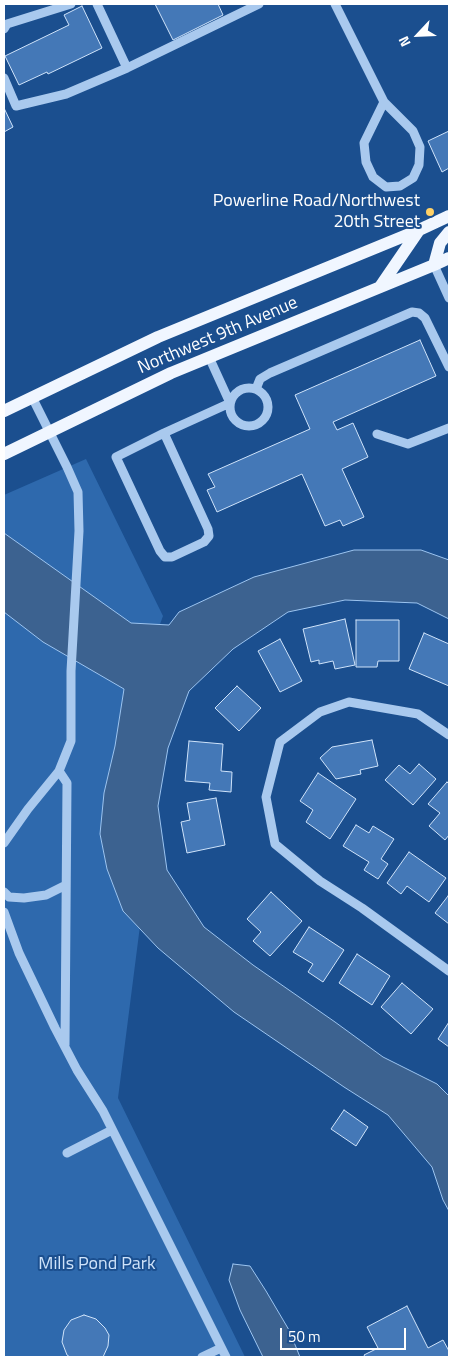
<!DOCTYPE html>
<html>
<head>
<meta charset="utf-8">
<style>
  body { margin:0 }
  #map { position:relative; width:453px; height:1361px; overflow:hidden; background:#1b4f8f; font-family:"Titillium Web",sans-serif }
  canvas { display:block }
  .frame { position:absolute; inset:0; border:5px solid #fff; pointer-events:none }
  .north { position:absolute; left:393px; top:10px; width:50px; height:50px; -webkit-text-stroke:4px #1b4f8f; paint-order:stroke; rotate:245deg; font-size:14px; font-weight:700; line-height:20px; text-align:center; color:#fff }
  .north::after { content:''; display:block; margin:auto; width:18px; height:22px; background:#fff; clip-path:polygon(50% 0,100% 100%,50% 72%,0 100%) }
  .scale { position:absolute; left:280px; top:1328px; width:126px; height:22px; box-sizing:border-box; border:2px solid #fff; border-top:0; padding-left:6px; font-size:15px; line-height:18px; white-space:nowrap; color:#fff; -webkit-text-stroke:4px #1b4f8f; paint-order:stroke }
</style>
</head>
<body>
<div id="map">
<canvas width="453" height="1361"></canvas>
<div class="frame"></div>
<div class="north">N</div>
<div class="scale">50 m</div>
</div>
<script>
const g = document.querySelector('canvas').getContext('2d');
g.lineJoin = 'round';
function fillPath(path, color) { g.fillStyle = color; g.fill(path, 'evenodd'); }
const poly = rows => new Path2D(rows.map(r => 'M' + r).join(''));
function stroke(path, color, width, dash) { g.strokeStyle = color; g.lineWidth = width; g.lineCap = dash ? 'butt' : 'round'; g.setLineDash(dash || []); g.stroke(path); }
function drawText(font, color, halo, rows, align = 'center') {
  g.font = font + ' "Titillium Web",sans-serif'; g.lineWidth = 4; g.setLineDash([]); g.textBaseline = 'middle'; g.strokeStyle = halo; g.fillStyle = color; for (const [text, x, y, turn = 0] of rows) {
    g.save(); g.translate(x, y); g.rotate((+turn || 0) * Math.PI / 180); g.textAlign = isNaN(turn) ? turn : align; if (halo) g.strokeText(text, 0, 0); g.fillText(text, 0, 0); g.restore();
  }
}
fillPath(poly([
  [86,459,163,616,133,698,141,918,118,1098,245,1357,4,1357,4,495]
]), '#2e69ad');
const water = poly([
  [4,533,131,623,169,625,179,612,254,577,354,550,421,550,449,560,449,619,417,603,345,600,288,612,233,649,189,691,168,748,158,806,167,870,204,927,253,965,335,1022,383,1057,437,1084,449,1096,449,1211,443,1200,432,1167,388,1115,344,1087,234,1012,158,948,123,911,107,869,100,834,104,793,115,746,124,689,43,642,4,612,4,533],
  [233,1264,250,1266,266,1291,289,1330,300,1357,263,1357,240,1310,229,1280,233,1264]
]);
fillPath(water, '#3c6290');
stroke(water, '#9cc4f0', 1);
const building = poly([
  [155,4,218,4,223,15,173,40,155,4],
  [82,6,102,48,48,74,47,72,19,85,5,56,69,25,64,15,82,6],
  [4,108,13,127,4,132,4,108],
  [449,131,449,168,442,172,428,141,449,131],
  [420,340,436,376,333,422,337,430,353,423,368,457,342,469,364,517,343,526,340,520,325,526,302,474,217,512,207,490,215,487,208,474,310,429,295,395,420,340],
  [345,619,355,665,335,669,333,661,319,664,319,660,311,662,303,629,345,619],
  [356,620,399,620,399,661,378,661,377,667,356,667,356,620],
  [424,633,449,644,449,686,409,669,424,633],
  [280,639,302,681,280,692,258,651,280,639],
  [237,686,261,708,239,731,215,708,237,686],
  [372,740,378,766,360,770,361,774,336,779,320,758,332,747,372,740],
  [189,741,223,744,221,771,232,772,231,792,209,790,210,783,185,781,189,741],
  [419,764,436,779,413,805,385,780,399,765,410,774,419,764],
  [318,773,356,799,330,839,306,822,313,810,300,801,318,773],
  [447,782,449,784,449,835,445,840,429,826,440,813,428,804,447,782],
  [216,798,225,845,187,853,181,822,190,820,187,803,216,798],
  [356,825,369,833,373,826,394,839,381,859,388,864,378,879,364,870,369,862,343,846,356,825],
  [409,852,446,878,429,902,407,886,401,894,387,883,409,852],
  [271,892,302,921,270,956,253,941,261,932,247,919,271,892],
  [448,896,449,897,449,924,435,913,448,896],
  [309,927,344,950,323,982,308,972,313,964,293,952,309,927],
  [357,954,390,976,372,1005,339,983,357,954],
  [402,983,433,1009,411,1034,381,1007,402,983],
  [449,1022,449,1047,438,1039,449,1022],
  [344,1110,368,1127,356,1146,331,1129,344,1110],
  [407,1306,428,1348,443,1340,449,1351,449,1357,365,1357,364,1355,378,1348,367,1327,407,1306],
  [84,1315,96,1319,105,1328,109,1335,108,1346,103,1357,70,1357,67,1355,62,1342,64,1330,71,1320,84,1315]
]);
fillPath(building, '#4478b7');
stroke(building, '#cfe3fa', 1);
stroke(poly([
  [97,4,127,68,259,4],
  [335,4,384,102,413,131,420,147,419,165,413,178,400,186,386,187,373,177,366,162,364,143,384,102],
  [4,29,7,24,71,4],
  [4,78,16,106,66,94,127,68],
  [434,265,449,298],
  '230 407a19 19 0 1 1 38 0a19 19 0 1 1-38 0Z',
  [256,389,260,379,270,373,412,312,419,313,425,318,449,367],
  [164,433,116,457,160,551,165,557,172,557,204,542,209,536,208,529,164,433,230,403,209,357],
  [377,434,408,444,449,428],
  [449,735,418,714,349,702,320,712,280,742,266,797,275,844,320,881,362,908,449,971],
  [59,771,67,783,65,1045],
  [4,843,28,809,59,771,71,741,71,671,79,531,78,492,67,467,32,397],
  [4,892,9,897,24,898,46,895,66,885],
  [4,912,19,953,55,1028,77,1070,103,1111,226,1357],
  [67,1153,112,1130],
  [202,1357,221,1348]
]), '#a9c9ee', 9);
stroke(poly([
  [434,265,440,243,449,232],
  [380,287,419,230],
  [4,411,158,337,419,230,449,216],
  [4,454,171,373,434,265,449,258]
]), '#f0f6ff', 12);
for (const [x, y, r, color] of [
  [430,212,5,"#ffd166"]
]) { const dot = new Path2D(); dot.arc(x, y, r, 0, 2 * Math.PI); g.fillStyle = color; g.fill(dot); stroke(dot, '#1b4f8f', 2); }
drawText('18px', '#fff', '#1b4f8f', [
  ["Powerline Road/Northwest",420,202],
  ["20th Street",420,223]
], 'right');
drawText('18px', '#fff', '#1b4f8f', [
  ["Northwest 9th Avenue",218,336,-23]
]);
drawText('18px', '#cfe3fa', '#1b4f8f', [
  ["Mills Pond Park",97,1265]
]);
</script>
</body>
</html>
